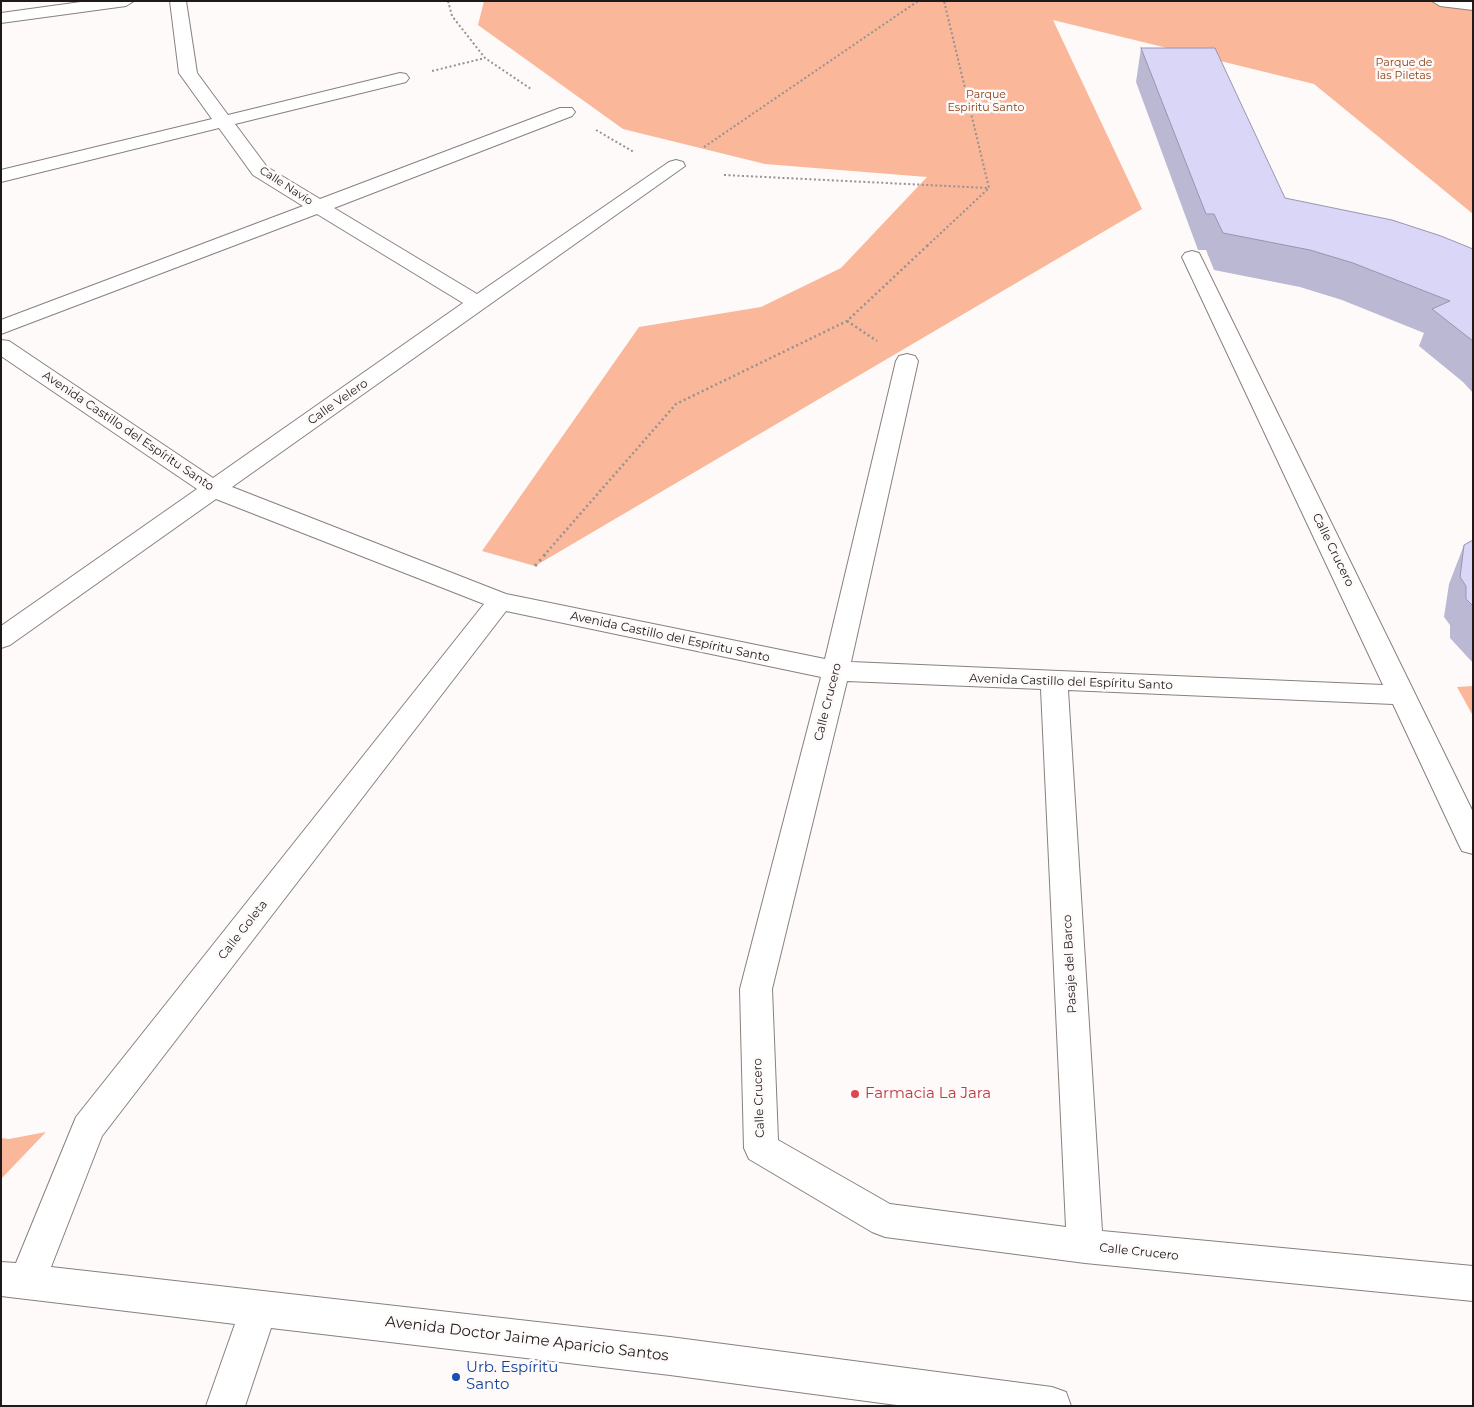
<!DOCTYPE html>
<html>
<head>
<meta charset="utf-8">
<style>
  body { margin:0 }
  #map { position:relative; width:1474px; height:1407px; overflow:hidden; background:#fefaf9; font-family:Montserrat,sans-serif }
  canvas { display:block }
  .frame { position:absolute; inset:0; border:2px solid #1d1a19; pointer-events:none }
</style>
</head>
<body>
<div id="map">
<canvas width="1474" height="1407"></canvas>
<div class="frame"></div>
</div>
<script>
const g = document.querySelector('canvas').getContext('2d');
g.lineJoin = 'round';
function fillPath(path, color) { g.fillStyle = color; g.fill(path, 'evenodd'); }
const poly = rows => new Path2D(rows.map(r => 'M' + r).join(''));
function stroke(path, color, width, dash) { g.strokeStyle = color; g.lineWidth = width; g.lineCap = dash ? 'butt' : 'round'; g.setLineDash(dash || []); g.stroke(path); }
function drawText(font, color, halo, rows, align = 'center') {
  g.font = font + ' Montserrat,sans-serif'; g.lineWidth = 5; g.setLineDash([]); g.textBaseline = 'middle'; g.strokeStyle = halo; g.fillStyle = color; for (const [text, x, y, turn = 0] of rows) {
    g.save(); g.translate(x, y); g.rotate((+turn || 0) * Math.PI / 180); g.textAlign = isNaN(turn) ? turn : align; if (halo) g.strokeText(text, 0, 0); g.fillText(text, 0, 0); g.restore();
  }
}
fillPath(poly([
  [484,1,1440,1,1473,5,1473,214,1314,84,1053,20,1142,209,535,566,482,551,639,327,761,307,841,268,927,177,765,164,623,129,478,25],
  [1473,686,1473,716,1457,687],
  [46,1132,1,1179,1,1138,9,1139]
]), '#fab799');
const minor = poly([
  [88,1,134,1,126,6,1,23,1,13,88,1],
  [170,1,186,1,197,73,228,115,400,73,406,74,409,78,406,82,235,124,267,167,320,199,560,108,572,108,575,112,572,116,334,208,477,294,669,162,676,160,683,162,685,166,232,487,506,594,825,659,896,361,899,356,907,354,915,356,918,361,851,662,1383,685,1182,257,1185,253,1192,251,1199,253,1473,812,1473,854,1462,851,1458,843,1393,704,1068,690,1102,1231,1473,1266,1473,1301,1085,1263,885,1237,872,1232,749,1159,744,1148,740,989,821,677,506,611,102,1136,51,1267,670,1337,1052,1387,1066,1392,1071,1406,904,1406,670,1375,271,1328,245,1406,206,1406,235,1324,1,1296,1,1262,16,1263,76,1117,484,604,216,499,10,645,1,648,1,626,197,489,1,356,1,340,9,341,213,478,463,303,317,214,1,334,1,320,303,206,253,175,219,128,1,182,1,170,212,119,179,73,170,1],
  [847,681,1041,689,1066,1227,890,1204,778,1140,772,989,847,681],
  [1432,1,1473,1,1473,10,1440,6,1432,1]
]);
stroke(minor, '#88807c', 2);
stroke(poly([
  [448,1,452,16,485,58,531,89],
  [432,71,485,58],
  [596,130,634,152],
  [704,147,918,1],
  [724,175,988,188],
  [927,246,989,188,944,1]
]), '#959291', 2, [2, 2.5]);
stroke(poly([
  [847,321,877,341],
  [547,552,676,404,847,321,928,245]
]), '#959291', 2.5, [2, 3]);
stroke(poly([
  [535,566,548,551]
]), '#959291', 3, [2.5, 4]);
fillPath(minor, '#fff');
fillPath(poly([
  [1141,48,1285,198,1473,249,1473,393,1463,382,1419,346,1424,333,1342,300,1300,287,1214,270,1206,250,1198,250,1136,82],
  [1473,540,1473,663,1450,638,1450,625,1444,617,1449,584,1464,545]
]), '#bbb8d4');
const building = poly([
  [1141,48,1215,48,1285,198,1392,220,1441,236,1473,249,1473,341,1432,309,1450,301,1353,263,1310,250,1223,233,1214,214,1206,214,1141,48],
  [1473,540,1473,606,1466,599,1466,586,1460,577,1464,545,1473,540]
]);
fillPath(building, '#d9d6f7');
stroke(building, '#9896ad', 1);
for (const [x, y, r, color] of [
  [855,1094,5,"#e0444e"],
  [456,1377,5,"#1a4fb4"]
]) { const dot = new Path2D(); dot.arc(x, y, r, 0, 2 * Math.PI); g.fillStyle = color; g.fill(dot); stroke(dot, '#fefaf9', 2); }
drawText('11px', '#893f19', '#fefaf9', [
  ["Parque de",1404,63],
  ["las Piletas",1404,76],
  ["Parque",986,95],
  ["Espiritu Santo",986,108]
]);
drawText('11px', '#1d1a19', '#fefaf9', [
  ["Calle Navío",286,186,33]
]);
drawText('12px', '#1d1a19', '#fefaf9', [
  ["Calle Velero",338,402,-35],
  ["Avenida Castillo del Espíritu Santo",128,431,34],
  ["Calle Crucero",1333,550,64],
  ["Avenida Castillo del Espíritu Santo",670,637,12],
  ["Avenida Castillo del Espíritu Santo",1071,682,2],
  ["Calle Crucero",828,702,-76],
  ["Calle Goleta",243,930,-52],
  ["Pasaje del Barco",1070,964,-93],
  ["Calle Crucero",759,1098,-92],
  ["Calle Crucero",1139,1252,6]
]);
drawText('15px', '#be3a42', '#fefaf9', [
  ["Farmacia La Jara",865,1094]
], 'left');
drawText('15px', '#1d1a19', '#fefaf9', [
  ["Avenida Doctor Jaime Aparicio Santos",527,1339,7]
]);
drawText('15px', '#164399', '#fefaf9', [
  ["Urb. Espíritu",466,1368],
  ["Santo",466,1385]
], 'left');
</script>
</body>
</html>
